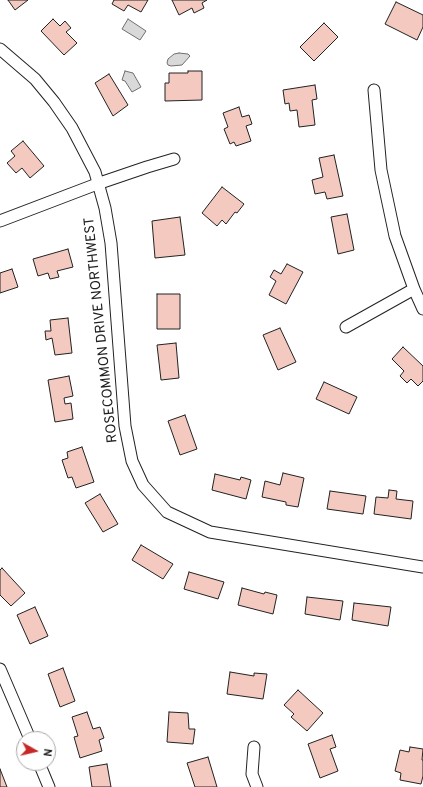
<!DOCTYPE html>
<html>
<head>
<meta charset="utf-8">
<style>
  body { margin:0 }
  #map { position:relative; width:423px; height:787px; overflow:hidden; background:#fff; font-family:Overpass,sans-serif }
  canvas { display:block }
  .north { position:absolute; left:16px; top:731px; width:40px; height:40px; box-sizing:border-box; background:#fff; border:1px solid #a7a7a7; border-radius:50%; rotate:98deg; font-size:11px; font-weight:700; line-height:16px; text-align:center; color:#222 }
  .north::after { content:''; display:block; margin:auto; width:14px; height:18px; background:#c62828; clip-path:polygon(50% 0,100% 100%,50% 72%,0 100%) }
</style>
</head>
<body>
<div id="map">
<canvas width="423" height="787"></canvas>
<div class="north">N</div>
</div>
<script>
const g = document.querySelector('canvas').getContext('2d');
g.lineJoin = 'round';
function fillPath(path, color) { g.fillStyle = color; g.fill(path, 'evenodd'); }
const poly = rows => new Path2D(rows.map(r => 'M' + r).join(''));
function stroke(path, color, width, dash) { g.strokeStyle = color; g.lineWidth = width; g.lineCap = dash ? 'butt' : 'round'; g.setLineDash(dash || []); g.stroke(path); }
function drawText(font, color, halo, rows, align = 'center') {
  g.font = font + ' Overpass,sans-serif'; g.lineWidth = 3; g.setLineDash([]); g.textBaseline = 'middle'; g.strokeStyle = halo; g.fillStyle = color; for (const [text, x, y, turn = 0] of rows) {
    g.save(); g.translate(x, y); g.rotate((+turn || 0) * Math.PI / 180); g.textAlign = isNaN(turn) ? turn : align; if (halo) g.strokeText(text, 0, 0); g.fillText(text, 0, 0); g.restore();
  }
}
const water = poly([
  [128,19,146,31,140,40,122,29,128,19],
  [179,53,188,54,190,56,182,65,171,66,168,65,167,63,168,59,174,54,179,53],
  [125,71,133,73,141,87,132,92,125,81,122,80,125,71]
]);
fillPath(water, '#d9d9d9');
stroke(water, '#6f6f6f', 1);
const building = poly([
  [8,0,28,0,15,10,8,0],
  [114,0,148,0,141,12,128,5,124,11,112,4,114,0],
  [172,0,207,0,202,3,204,8,194,13,192,8,179,15,172,0],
  [396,2,423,15,423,27,417,40,385,24,396,2],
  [53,19,60,26,65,21,71,28,66,32,77,43,64,55,41,31,53,19],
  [324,23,338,37,314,61,300,47,324,23],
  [188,71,202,71,202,100,165,101,165,83,169,83,169,73,188,73,188,71],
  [109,74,128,105,113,116,95,83,109,74],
  [315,85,317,99,312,100,315,125,299,127,297,110,290,111,289,103,285,104,283,90,315,85],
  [239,107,242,117,249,115,252,124,246,126,251,141,236,146,234,142,230,144,224,129,228,127,223,113,239,107],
  [23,141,44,166,30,178,22,168,16,173,7,163,15,156,11,151,23,141],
  [334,155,343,196,327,199,325,192,315,194,312,180,323,177,319,158,334,155],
  [222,187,244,204,237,213,235,212,226,224,222,220,217,226,202,213,222,187],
  [347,214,354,250,338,254,331,217,347,214],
  [180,217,185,255,155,258,152,221,180,217],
  [68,249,73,267,57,271,59,277,50,279,48,273,38,276,33,259,68,249],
  [287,264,303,272,286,304,269,295,276,281,270,277,274,270,281,274,287,264],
  [12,269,18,287,0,293,0,273,12,269],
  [157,294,180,294,180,329,157,329,157,294],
  [68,318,72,353,55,355,52,338,46,340,45,331,51,331,50,320,68,318],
  [280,328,296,362,278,370,263,335,280,328],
  [176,343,179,378,161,380,157,345,176,343],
  [403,347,423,366,423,381,418,386,411,379,407,383,400,376,404,371,392,359,403,347],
  [69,376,73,396,64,398,65,404,71,403,73,419,55,422,48,380,69,376],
  [324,382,357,397,349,414,316,399,324,382],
  [185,415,197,449,180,455,168,421,185,415],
  [82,447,94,482,76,488,72,477,68,478,62,460,68,458,67,452,82,447],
  [283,473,304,478,298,507,286,505,286,502,262,497,265,481,280,485,283,473],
  [215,474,240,480,241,477,251,480,246,499,212,490,215,474],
  [389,490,397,491,396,499,413,501,411,519,374,514,376,497,388,498,389,490],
  [330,491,366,496,363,514,327,509,330,491],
  [100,494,118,524,103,532,85,503,100,494],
  [141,545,173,564,163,579,132,560,141,545],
  [2,568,25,593,11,606,0,595,0,570,2,568],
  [189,572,224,582,218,599,184,589,189,572],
  [242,588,264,594,265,592,277,595,273,614,238,605,242,588],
  [307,597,343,601,340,620,305,614,307,597],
  [354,603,391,607,388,626,352,620,354,603],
  [35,607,48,636,30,644,17,615,35,607],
  [63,668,75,701,60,707,48,674,63,668],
  [230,672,254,676,254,673,267,674,263,699,227,694,230,672],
  [298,690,323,713,307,731,291,717,294,714,284,705,298,690],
  [87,712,93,729,100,727,104,738,99,740,102,751,80,758,74,737,78,736,72,717,87,712],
  [169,712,188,713,189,729,195,729,193,744,167,742,169,712],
  [332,735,336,747,330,749,338,771,320,778,308,744,332,735],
  [410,747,423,749,422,760,423,760,423,776,421,784,400,780,401,773,395,771,400,750,409,752,410,747],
  [208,757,217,787,195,787,187,763,208,757],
  [107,764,111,787,92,787,89,767,107,764],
  [0,769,7,787,0,787,0,769]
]);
fillPath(building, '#f3c9c0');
stroke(building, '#222', 1);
const street = poly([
  [0,49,35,79,54,102,72,128,95,172,105,208,111,243,125,426,132,461,143,485,167,512,210,532,423,567],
  [374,90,381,170,395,236,414,289,423,309],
  [0,221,97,184,147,167,174,159],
  [346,327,414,289],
  [0,669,30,739],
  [254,747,252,774,257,787],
  [39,763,49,787]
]);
stroke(street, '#222', 13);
stroke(street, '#fff', 11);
drawText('14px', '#222', '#fff', [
  ["ROSECOMMON DRIVE NORTHWEST",102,330,-96]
]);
</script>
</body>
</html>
